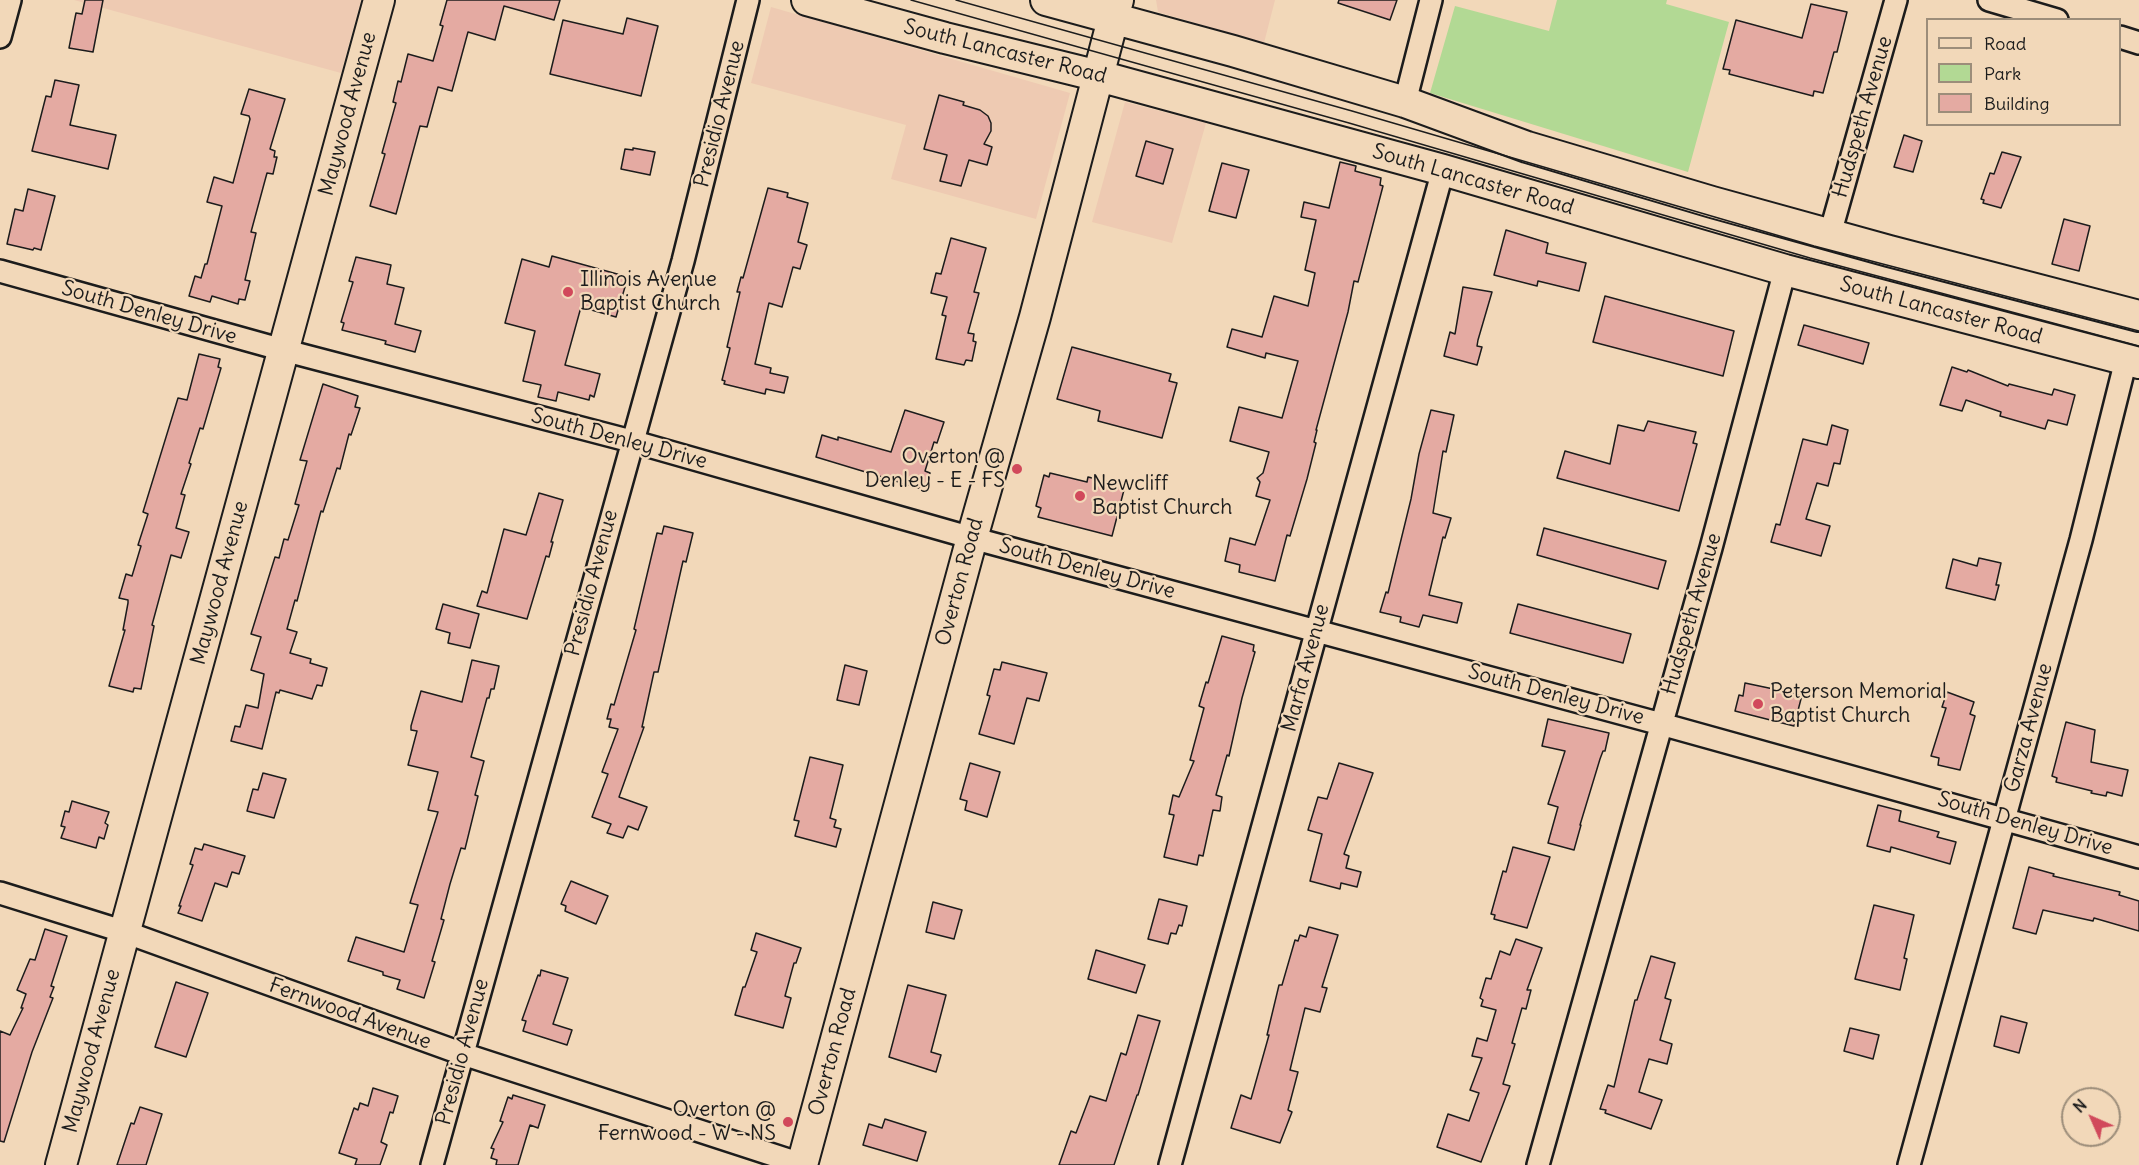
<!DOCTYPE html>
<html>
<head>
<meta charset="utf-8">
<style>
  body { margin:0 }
  #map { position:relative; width:2139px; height:1165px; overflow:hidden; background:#f2d8b9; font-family:Delius,sans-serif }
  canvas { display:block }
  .legend { position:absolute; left:1926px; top:18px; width:195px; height:108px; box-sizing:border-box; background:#f2d8b9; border:2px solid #9c8d7a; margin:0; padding:8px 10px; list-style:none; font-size:18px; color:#1c1c1c }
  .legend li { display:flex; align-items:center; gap:12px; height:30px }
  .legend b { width:30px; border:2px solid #9c8d7a }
  .north { position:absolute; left:2061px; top:1087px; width:60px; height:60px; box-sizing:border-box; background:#f2d8b9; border:2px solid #9c8d7a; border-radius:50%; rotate:315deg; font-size:16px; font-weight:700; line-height:24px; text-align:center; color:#1c1c1c }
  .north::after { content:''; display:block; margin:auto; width:21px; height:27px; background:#d1495b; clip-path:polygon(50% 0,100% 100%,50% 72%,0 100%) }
</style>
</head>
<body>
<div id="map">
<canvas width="2139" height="1165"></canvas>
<ul class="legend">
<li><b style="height:8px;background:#f2d8b9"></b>Road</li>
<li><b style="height:16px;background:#b2d994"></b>Park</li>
<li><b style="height:16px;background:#e4aaa2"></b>Building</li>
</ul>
<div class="north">N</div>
</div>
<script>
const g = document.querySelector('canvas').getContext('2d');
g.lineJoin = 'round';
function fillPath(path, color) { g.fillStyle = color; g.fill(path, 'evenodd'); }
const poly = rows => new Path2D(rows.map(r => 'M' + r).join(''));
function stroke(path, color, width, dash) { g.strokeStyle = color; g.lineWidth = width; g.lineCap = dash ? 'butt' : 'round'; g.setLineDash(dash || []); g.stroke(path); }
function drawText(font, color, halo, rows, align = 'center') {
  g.font = font + ' Delius,sans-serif'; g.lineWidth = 4.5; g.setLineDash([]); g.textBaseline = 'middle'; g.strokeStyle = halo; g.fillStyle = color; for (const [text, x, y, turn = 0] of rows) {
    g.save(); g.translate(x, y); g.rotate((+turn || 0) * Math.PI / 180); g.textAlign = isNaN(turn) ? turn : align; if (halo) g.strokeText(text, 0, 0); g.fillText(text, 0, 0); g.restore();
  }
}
fillPath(poly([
  [74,0,361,0,341,73],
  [1156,0,1275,0,1264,43,1158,12],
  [771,7,1070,93,1036,219,891,179,906,125,751,83],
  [1125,102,1206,123,1172,243,1092,222]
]), '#eecab2');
fillPath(poly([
  [1557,0,1667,0,1666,4,1729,22,1688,172,1430,93,1455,6,1549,31]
]), '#b2d994');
const building = poly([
  [85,0,103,0,93,52,69,48,76,13,82,14,85,0],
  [447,0,560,0,554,20,504,6,495,40,468,32,452,91,438,87,427,127,420,126,396,214,370,206,385,154,382,153,396,103,393,102,398,81,401,82,408,54,433,61,443,26,440,25,447,0],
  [1339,0,1397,0,1390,20,1338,3,1339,0],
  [1811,4,1847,12,1837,52,1834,52,1823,93,1814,91,1813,96,1729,74,1730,70,1723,69,1736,20,1802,38,1811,4],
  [627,18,658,26,641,96,550,74,563,20,623,34,627,18],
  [55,80,79,85,70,125,116,135,108,169,32,151,46,96,51,97,55,80],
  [249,89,285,99,270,149,275,151,274,157,277,157,273,174,267,173,251,232,256,233,245,280,250,281,245,300,239,299,238,304,212,296,210,302,189,296,195,276,201,278,205,264,207,264,222,206,207,202,214,177,233,183,250,119,249,116,241,114,249,89],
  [939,95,964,102,963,105,980,110,988,116,991,123,991,131,984,144,992,147,987,165,969,160,961,186,940,181,947,155,924,149,939,95],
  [1904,135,1922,141,1913,172,1894,167,1904,135],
  [1146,141,1173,149,1163,184,1136,176,1146,141],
  [633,148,655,152,650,175,621,169,625,149,633,150,633,148],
  [2002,152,2021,157,2001,208,1983,203,1984,200,1981,199,1990,173,1994,174,2002,152],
  [1340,162,1356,166,1355,171,1381,178,1380,185,1383,186,1358,282,1354,281,1348,312,1316,430,1317,430,1314,442,1316,443,1307,479,1290,536,1287,535,1275,581,1239,572,1240,565,1225,561,1230,538,1255,545,1270,500,1256,496,1260,482,1257,478,1263,473,1269,452,1230,441,1239,407,1282,418,1298,361,1266,353,1265,358,1227,347,1232,329,1262,337,1274,296,1308,306,1315,273,1305,270,1316,220,1301,217,1304,202,1329,208,1340,162],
  [1222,163,1249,170,1236,218,1209,211,1222,163],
  [768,188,788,193,787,197,808,203,798,242,807,245,800,269,793,267,782,307,769,303,755,364,771,368,770,373,788,377,784,393,766,389,765,394,724,384,725,381,722,380,730,348,727,347,740,292,737,292,741,277,743,278,768,188],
  [28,189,55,196,41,250,34,248,33,250,7,244,15,209,23,211,28,189],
  [2064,219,2090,226,2079,271,2052,264,2064,219],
  [1506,230,1548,243,1546,253,1586,263,1579,291,1538,281,1537,286,1494,275,1506,230],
  [951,238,986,248,974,292,979,293,968,333,974,334,973,341,976,342,972,361,966,360,964,365,936,359,946,316,942,315,947,297,931,293,936,273,941,274,951,238],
  [552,256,628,277,616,317,581,307,565,365,600,374,594,397,590,395,589,400,558,392,556,401,538,397,541,385,523,381,535,331,505,323,522,259,549,267,552,256],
  [356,257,391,265,387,284,404,288,395,324,421,331,415,352,385,344,386,341,342,330,344,323,341,322,353,282,349,281,356,257],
  [1463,287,1492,292,1478,340,1477,346,1482,347,1477,365,1444,356,1450,332,1455,334,1463,287],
  [1605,296,1734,331,1723,376,1593,342,1605,296],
  [1804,325,1869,343,1863,364,1798,345,1804,325],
  [1072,347,1171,374,1169,381,1177,383,1162,438,1098,421,1100,411,1057,399,1072,347],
  [199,354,220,359,218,367,221,368,203,429,200,428,189,463,191,464,181,494,185,495,176,528,189,532,181,558,171,555,152,625,154,626,141,689,134,688,133,692,109,686,125,630,123,630,128,603,128,600,119,598,126,574,132,576,141,546,138,545,148,514,143,512,178,398,187,400,199,354],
  [1952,367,1967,372,1968,370,2008,386,2009,384,2052,395,2054,389,2075,395,2067,425,2048,420,2045,429,2000,416,2001,412,1966,400,1962,411,1940,405,1952,367],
  [323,384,358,396,355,407,360,408,351,435,349,434,340,469,337,468,323,512,321,511,297,601,295,600,287,629,297,632,290,653,311,659,310,663,327,668,322,686,317,685,312,699,280,690,279,693,276,692,262,749,231,741,235,726,240,727,246,705,258,708,264,674,251,670,261,637,251,634,275,557,279,558,284,539,288,540,299,505,295,504,307,461,300,460,323,384],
  [905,410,944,422,937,443,934,442,925,471,930,473,925,490,816,457,822,435,838,440,838,437,891,452,905,410],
  [1431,410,1454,415,1446,452,1443,451,1433,513,1451,518,1445,538,1443,537,1429,595,1462,603,1457,623,1423,615,1419,627,1400,622,1401,617,1380,612,1386,592,1388,593,1411,499,1419,454,1431,410],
  [1648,421,1696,432,1693,443,1697,444,1679,511,1557,478,1565,451,1610,464,1618,425,1644,431,1648,421],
  [1832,425,1848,430,1840,464,1834,463,1828,486,1817,483,1806,519,1830,526,1821,556,1771,542,1776,524,1780,525,1803,439,1827,445,1832,425],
  [1050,473,1087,482,1088,477,1125,486,1112,536,1038,517,1041,508,1036,506,1044,475,1049,477,1050,473],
  [539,493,563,500,551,542,553,542,549,557,546,556,527,619,477,606,482,591,487,593,504,529,526,535,539,493],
  [664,526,693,533,686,562,683,561,658,672,654,672,642,727,644,727,619,797,647,807,638,830,628,826,623,838,607,833,611,824,592,817,608,774,602,772,618,729,609,727,611,719,607,719,611,704,614,705,636,630,634,629,657,533,662,534,664,526],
  [1544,528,1666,561,1658,589,1537,555,1544,528],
  [1979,558,2001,563,1996,585,1999,585,1995,600,1946,588,1953,559,1977,566,1979,558],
  [443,604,479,614,470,648,448,643,450,633,436,629,443,604],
  [1518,604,1631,634,1623,663,1510,633,1518,604],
  [1222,636,1254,645,1253,651,1255,652,1242,698,1229,756,1227,755,1216,795,1222,797,1220,811,1213,810,1203,856,1199,855,1197,865,1164,857,1174,815,1169,814,1173,795,1179,797,1194,761,1190,760,1204,708,1199,706,1206,682,1208,683,1222,636],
  [472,660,499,666,494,689,491,689,489,698,487,698,471,757,484,761,475,795,478,796,465,849,461,848,450,884,441,919,444,920,432,961,435,962,424,998,397,989,400,980,383,975,383,972,348,961,356,937,404,952,418,905,410,903,438,812,428,810,438,772,408,765,417,731,411,730,411,726,421,691,462,702,472,660],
  [1002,662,1047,673,1039,701,1027,698,1014,744,979,734,990,696,987,695,994,669,1000,670,1002,662],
  [845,665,867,671,859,705,837,700,845,665],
  [1745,683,1802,695,1794,726,1735,711,1739,695,1743,696,1745,683],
  [1947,692,1974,702,1970,714,1975,716,1960,770,1938,765,1939,758,1931,756,1946,708,1942,707,1947,692],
  [1548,719,1609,733,1605,751,1603,751,1600,759,1580,825,1581,825,1574,850,1548,843,1558,807,1548,804,1565,751,1542,746,1548,719],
  [2066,722,2095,730,2091,762,2128,770,2122,796,2107,792,2106,796,2091,793,2092,791,2056,782,2057,778,2052,776,2066,722],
  [810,757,843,765,830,818,836,820,834,827,841,829,836,847,795,836,799,821,794,820,810,757],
  [970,763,1000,772,987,817,965,810,967,801,960,799,970,763],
  [1339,763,1373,773,1344,854,1349,856,1346,868,1361,872,1357,887,1341,883,1340,889,1310,881,1322,834,1308,830,1318,797,1327,799,1339,763],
  [263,773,286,779,274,818,247,811,253,789,258,790,263,773],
  [72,801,109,812,105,823,108,825,104,839,99,837,96,848,61,838,65,827,61,826,65,811,69,812,72,801],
  [1878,805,1901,811,1899,821,1939,832,1937,837,1956,842,1950,864,1891,847,1890,852,1867,846,1878,805],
  [204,844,245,856,239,874,232,872,227,887,215,883,202,921,178,913,181,906,179,906,193,865,190,864,195,848,202,850,204,844],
  [1513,847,1550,857,1527,928,1494,919,1495,915,1491,914,1503,871,1506,872,1513,847],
  [2029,867,2054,874,2053,876,2120,892,2119,895,2139,901,2139,931,2094,918,2093,921,2043,910,2036,934,2013,928,2029,867],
  [571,881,608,896,596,924,565,911,566,906,561,904,571,881],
  [1159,899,1187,906,1182,926,1179,925,1176,934,1171,933,1168,944,1148,939,1159,899],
  [933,902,962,910,954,939,926,932,933,902],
  [1874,905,1914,915,1904,958,1907,959,1900,990,1855,979,1874,905],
  [1309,927,1338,935,1322,987,1327,988,1320,1012,1305,1008,1290,1070,1298,1072,1288,1110,1292,1112,1280,1143,1231,1128,1241,1095,1251,1099,1269,1035,1267,1035,1279,985,1282,985,1295,940,1298,941,1300,935,1306,937,1309,927],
  [45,929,67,936,51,986,54,987,50,997,53,998,32,1052,4,1142,0,1141,0,1031,10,1035,23,1008,21,1008,26,994,17,990,30,959,35,960,45,929],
  [756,933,801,948,796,963,794,963,785,996,791,998,783,1028,735,1015,743,987,745,987,757,952,751,950,756,933],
  [1516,939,1542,948,1527,990,1531,990,1526,1009,1522,1008,1512,1043,1515,1044,1503,1084,1510,1086,1481,1162,1437,1147,1448,1114,1469,1121,1479,1093,1470,1090,1482,1058,1472,1056,1477,1038,1487,1041,1496,1010,1481,1006,1483,1000,1480,998,1486,978,1491,979,1500,951,1510,955,1516,939],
  [1096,950,1145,965,1136,993,1088,979,1096,950],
  [1651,956,1675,963,1665,998,1671,1000,1660,1040,1672,1044,1667,1064,1649,1059,1639,1092,1662,1100,1651,1129,1605,1113,1606,1110,1600,1109,1608,1085,1614,1087,1635,1000,1637,1000,1651,956],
  [541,970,568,978,553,1024,572,1030,567,1045,523,1031,526,1021,522,1020,538,975,540,976,541,970],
  [176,982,208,993,186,1057,155,1047,176,982],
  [908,985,946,995,931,1052,941,1055,936,1072,889,1057,908,985],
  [1138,1015,1160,1021,1138,1095,1137,1095,1114,1165,1059,1165,1071,1131,1076,1133,1090,1096,1106,1101,1121,1053,1126,1055,1138,1015],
  [2001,1016,2027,1023,2019,1053,1994,1046,2001,1016],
  [1850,1028,1879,1035,1873,1059,1844,1051,1850,1028],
  [373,1088,398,1096,393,1113,390,1112,381,1142,387,1145,380,1165,355,1165,357,1159,339,1153,354,1108,358,1110,360,1103,368,1106,373,1088],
  [513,1095,545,1105,538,1128,530,1125,518,1165,496,1165,497,1160,491,1158,494,1149,491,1148,503,1122,500,1121,508,1097,512,1099,513,1095],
  [140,1107,162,1114,146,1165,117,1165,131,1123,134,1124,140,1107],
  [885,1119,926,1132,917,1161,863,1145,869,1124,882,1128,885,1119]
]);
fillPath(building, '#e4aaa2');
stroke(building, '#1c1c1c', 1.5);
const street = poly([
  [1989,0,2057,20],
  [0,37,10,0],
  [2120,37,2139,43],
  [1405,102,1431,0],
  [1830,234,1896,0],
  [0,271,283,350,631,441,972,538,1661,724,2139,857],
  [0,893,125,932,463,1054,804,1165],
  [432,1165,683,261,748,0],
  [1170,1165,1443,170],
  [1538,1165,1711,548,1785,270],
  [1909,1165,2081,540,2126,360]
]);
const secondary = poly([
  [807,0,945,38,1099,76,1443,170,1785,270,2139,363],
  [1046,0,1233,51,1405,102,1527,147,1712,202,1889,251,2139,316],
  [61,1165,379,0],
  [802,1165,972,538,1035,317,1118,0]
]);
stroke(street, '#1c1c1c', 26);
stroke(secondary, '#1c1c1c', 34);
stroke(street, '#f2d8b9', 21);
stroke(secondary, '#f2d8b9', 30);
stroke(poly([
  [911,0,1349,123,1810,258,2139,346],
  [956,0,1352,111,1814,246,2139,331]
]), '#1c1c1c', 1.5);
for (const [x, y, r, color] of [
  [568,292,6,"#d1495b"],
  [1017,469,6,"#d1495b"],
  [1080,496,6,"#d1495b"],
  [1758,704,6,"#d1495b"],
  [788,1122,6,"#d1495b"]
]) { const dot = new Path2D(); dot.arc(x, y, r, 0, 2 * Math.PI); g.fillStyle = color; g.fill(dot); stroke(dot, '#f2d8b9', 2); }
drawText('21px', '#1c1c1c', '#f2d8b9', [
  ["South Lancaster Road",1005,52,14],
  ["Maywood Avenue",348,114,-75],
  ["Presidio Avenue",720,114,-76],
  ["Hudspeth Avenue",1863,117,-74],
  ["South Lancaster Road",1473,180,16],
  ["South Lancaster Road",1941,311,15],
  ["South Denley Drive",149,313,16],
  ["South Denley Drive",619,439,15],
  ["South Denley Drive",1087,569,15],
  ["Overton Road",960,582,-75],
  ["Maywood Avenue",220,583,-75],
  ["Presidio Avenue",592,583,-75],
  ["Hudspeth Avenue",1692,614,-74],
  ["Marfa Avenue",1306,668,-75],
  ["South Denley Drive",1556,695,15],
  ["Garza Avenue",2029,728,-75],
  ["South Denley Drive",2025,824,16],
  ["Fernwood Avenue",350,1014,20],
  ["Maywood Avenue",92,1051,-75],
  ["Presidio Avenue",463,1052,-75],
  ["Overton Road",833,1052,-75]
]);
drawText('21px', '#1c1c1c', '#f2d8b9', [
  ["Illinois Avenue",580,280],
  ["Baptist Church",580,304],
  ["Overton @",1005,457,"right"],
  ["Denley - E - FS",1005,481,"right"],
  ["Newcliff",1092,484],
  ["Baptist Church",1092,508],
  ["Peterson Memorial",1770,692],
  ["Baptist Church",1770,716],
  ["Overton @",776,1110,"right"],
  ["Fernwood - W - NS",776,1134,"right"]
], 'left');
</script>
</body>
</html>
